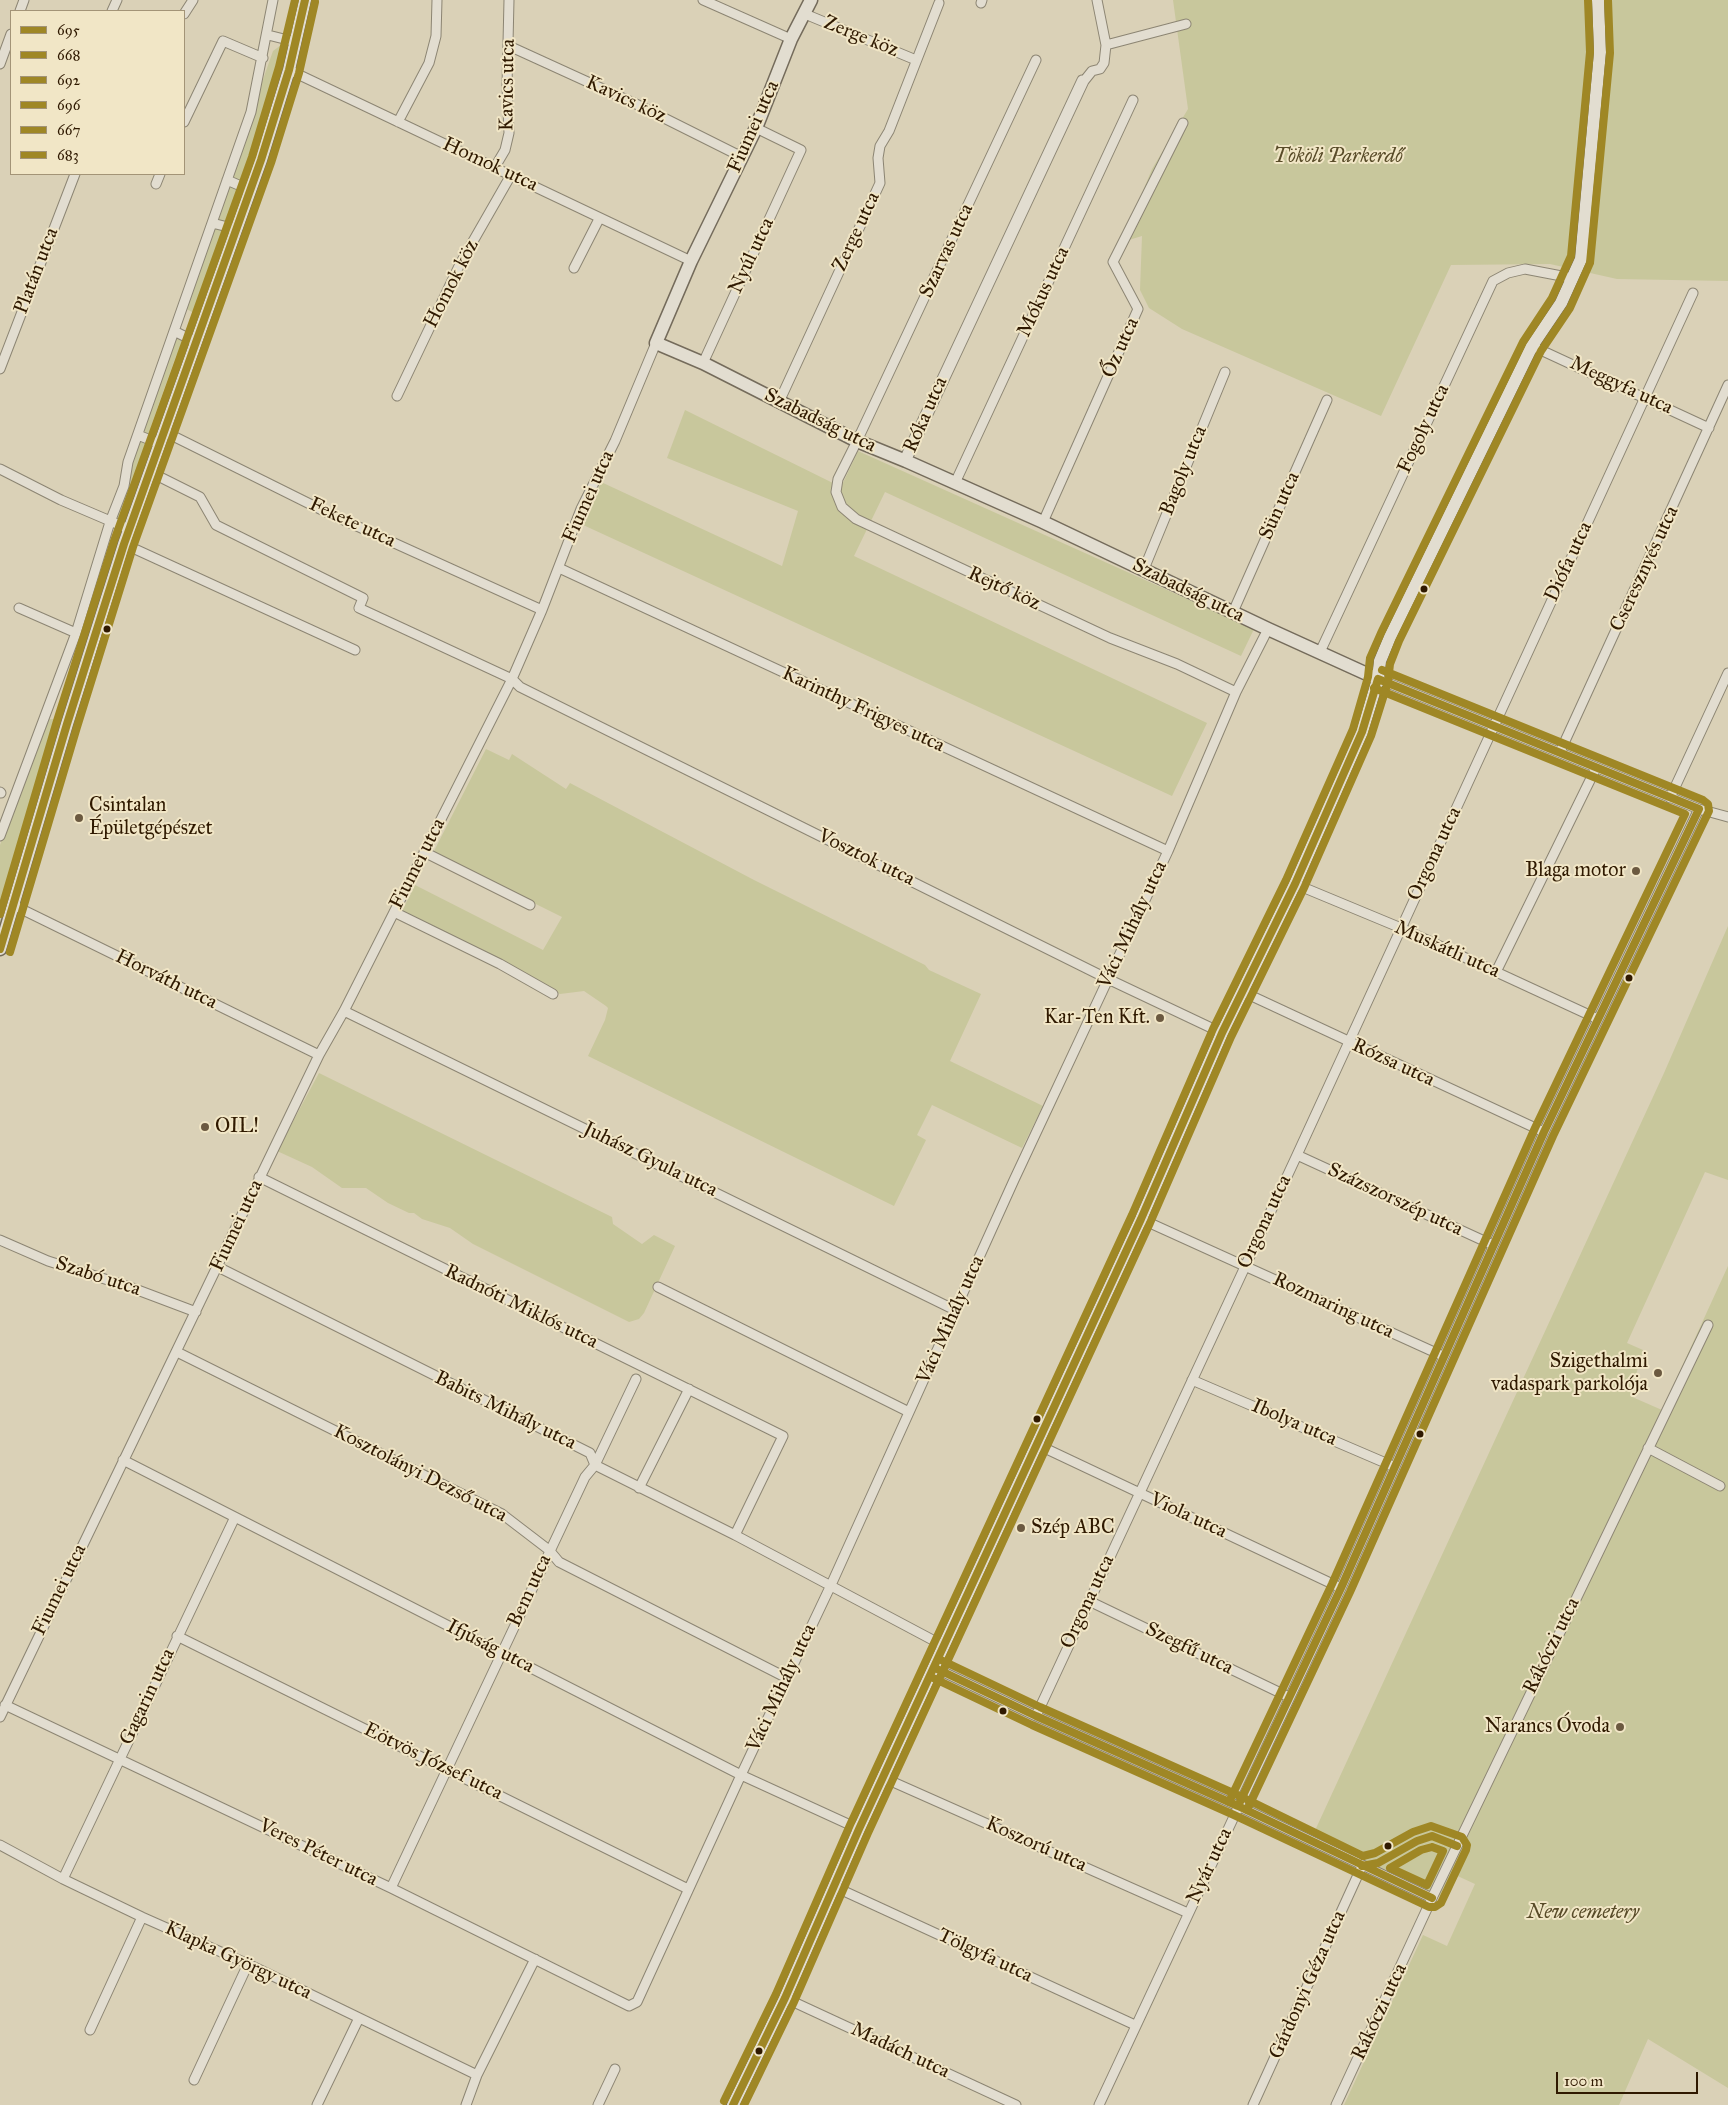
<!DOCTYPE html>
<html>
<head>
<meta charset="utf-8">
<style>
  body { margin:0 }
  #map { position:relative; width:1728px; height:2105px; overflow:hidden; background:#dad1b7; font-family:"IM FELL Great Primer",serif }
  canvas { display:block }
  .legend { position:absolute; left:10px; top:10px; width:175px; height:165px; box-sizing:border-box; background:#f1e6c6; border:1px solid #a39477; margin:0; padding:6px 9px; list-style:none; font-size:15px; color:#2f1900 }
  .legend li { display:flex; align-items:center; gap:10px; height:25px }
  .legend b { width:25px; border:1px solid #a39477 }
  .scale { position:absolute; left:1556px; top:2072px; width:142px; height:22px; box-sizing:border-box; border:2px solid #2f1900; border-top:0; padding-left:6px; font-size:15px; line-height:18px; white-space:nowrap; color:#2f1900; -webkit-text-stroke:4px #f1e6c6; paint-order:stroke }
</style>
</head>
<body>
<div id="map">
<canvas width="1728" height="2105"></canvas>
<ul class="legend">
<li><b style="height:6px;background:#9f8725"></b>695</li>
<li><b style="height:6px;background:#9f8725"></b>668</li>
<li><b style="height:6px;background:#9f8725"></b>692</li>
<li><b style="height:6px;background:#9f8725"></b>696</li>
<li><b style="height:6px;background:#9f8725"></b>667</li>
<li><b style="height:6px;background:#9f8725"></b>683</li>
</ul>
<div class="scale">100 m</div>
</div>
<script>
const g = document.querySelector('canvas').getContext('2d');
g.lineJoin = 'round';
function fillPath(path, color) { g.fillStyle = color; g.fill(path, 'evenodd'); }
const poly = rows => new Path2D(rows.map(r => 'M' + r).join(''));
function stroke(path, color, width, dash) { g.strokeStyle = color; g.lineWidth = width; g.lineCap = dash ? 'butt' : 'round'; g.setLineDash(dash || []); g.stroke(path); }
function drawText(font, color, halo, rows, align = 'center') {
  g.font = font + ' "IM FELL Great Primer",serif'; g.lineWidth = 4; g.setLineDash([]); g.textBaseline = 'middle'; g.strokeStyle = halo; g.fillStyle = color; for (const [text, x, y, turn = 0] of rows) {
    g.save(); g.translate(x, y); g.rotate((+turn || 0) * Math.PI / 180); g.textAlign = isNaN(turn) ? turn : align; if (halo) g.strokeText(text, 0, 0); g.fillText(text, 0, 0); g.restore();
  }
}
fillPath(poly([
  [1173,0,1728,0,1728,281,1617,279,1550,264,1451,265,1381,416,1182,329,1149,308,1140,290,1142,236,1122,242,1152,169,1188,109],
  [281,45,290,48,203,323,192,312,183,307,273,51],
  [173,335,182,339,182,347,176,356,151,426,150,439,154,443,129,529,110,522],
  [685,410,841,487,858,451,1254,629,1241,656,885,492,854,556,1207,723,1172,796,581,524,601,482,782,566,798,511,667,458],
  [49,719,53,719,58,723,58,732,0,927,0,845,45,722],
  [486,749,509,760,512,754,566,789,570,783,754,880,925,965,929,970,981,994,950,1061,1043,1106,1022,1148,932,1105,917,1135,926,1140,894,1206,588,1056,605,1020,608,1008,606,1006,584,991,560,994,489,955,401,913,415,885,543,950,562,917,433,853],
  [1728,926,1728,1180,1705,1172,1627,1343,1643,1350,1630,1396,1662,1410,1728,1266,1728,2088,1648,2039,1619,2105,1344,2105,1423,1935,1447,1946,1475,1884,1451,1873,1440,1896,1312,1837,1664,1073],
  [319,1073,612,1217,613,1224,642,1244,654,1235,675,1246,644,1313,639,1319,629,1322,473,1244,450,1228,422,1219,414,1213,409,1213,388,1203,366,1188,342,1188,312,1167,277,1151]
]), '#c8c79c');
const street = poly([
  [703,0,791,39],
  [981,3,982,0],
  [20,11,24,0],
  [112,11,117,0],
  [184,14,193,0],
  [805,14,916,60],
  [268,35,296,42],
  [1106,45,1186,24],
  [509,46,636,104,742,157],
  [1036,60,857,441,838,479,836,492,842,507,856,519,1110,638,1177,664,1236,692],
  [0,64,11,34],
  [289,70,691,261],
  [1084,81,906,461,904,460,1082,80,1084,81,1092,71,1100,69,1104,63,1106,45,1097,0],
  [184,122,223,41,263,58],
  [398,122,429,63,436,36,437,0],
  [495,167,505,150,509,133,507,86,509,0],
  [227,180,250,190],
  [156,184,160,174],
  [212,223,236,229],
  [574,268,599,219],
  [174,331,196,342],
  [1532,346,1709,428],
  [703,363,801,150,756,128],
  [0,369,75,174],
  [397,396,460,264,511,175],
  [779,402,880,183,878,158,880,146,889,131,939,3],
  [165,432,328,513,542,610],
  [138,435,160,444],
  [0,469,61,500,129,529],
  [150,472,200,497,216,525,363,598,359,608,512,679,520,687,1108,979,1222,1033],
  [955,483,1133,100],
  [1043,522,1138,309,1113,262,1183,123],
  [124,544,355,650],
  [559,568,1168,851],
  [1144,569,1225,372],
  [19,608,76,633],
  [1233,612,1327,400],
  [1320,652,1493,281,1508,273,1525,269,1572,278],
  [1378,679,1699,809,1728,817],
  [1560,752,1728,385],
  [0,792,1,793],
  [1670,798,1728,673],
  [0,836,76,633,110,522,124,486,128,462,251,112,273,0],
  [424,852,530,905],
  [1295,884,1401,928,1598,1019],
  [13,905,319,1055],
  [394,912,500,964,553,994],
  [1496,972,1596,768],
  [1243,992,1544,1132],
  [344,1011,955,1310],
  [1297,1155,1493,1245],
  [259,1177,783,1436,735,1535],
  [1141,1219,1443,1356],
  [0,1240,48,1261,127,1286,196,1312],
  [218,1267,590,1453,595,1465,735,1535,944,1646],
  [658,1287,909,1412],
  [177,1352,502,1514,549,1550,559,1562,787,1678],
  [1192,1380,1395,1467],
  [1036,1444,1341,1588],
  [1648,1448,1720,1486],
  [123,1460,741,1775,859,1829],
  [639,1488,689,1389],
  [1089,1601,1289,1697],
  [177,1636,688,1889],
  [935,1668,1036,1716,1238,1806,1432,1898],
  [5,1705,391,1888,629,2006,637,2002,741,1775,831,1585,1014,1180,1168,851,1236,692,1268,629],
  [1036,1716,1297,1155,1693,293],
  [0,1717,319,1055,344,1011,512,679,542,610,581,509,615,441,656,343],
  [884,1778,1188,1913],
  [0,1845,63,1879,142,1917,248,1964,477,2075],
  [63,1879,235,1517],
  [835,1887,1135,2025],
  [391,1888,585,1477,595,1465,636,1379],
  [785,1998,1016,2105],
  [90,2030,142,1917],
  [194,2080,248,1964],
  [317,2105,359,2018],
  [466,2105,477,2075,535,1959],
  [598,2105,615,2069],
  [1099,2105,1341,1588,1544,1132,1699,809],
  [1253,2105,1362,1866],
  [1336,2105,1432,1898,1708,1325]
]);
const secondary = poly([
  [811,0,791,39,756,128,691,261,656,343,703,363,857,441,906,461,1043,522,1268,629,1378,679],
  [0,949,67,724,124,544,261,160,289,70,305,0],
  [733,2105,785,1998,859,1829,1141,1219,1222,1033,1295,884,1362,732,1378,679,1380,661,1390,637,1532,346,1561,303,1581,259,1600,52,1598,0]
]);
stroke(street, '#8c8573', 11);
stroke(secondary, '#746b5b', 15);
stroke(street, '#e2ddd0', 9);
stroke(secondary, '#e2ddd0', 12);
stroke(poly([
  [1378,679,1699,809],
  [935,1668,1036,1716,1238,1806,1432,1898],
  [1238,1806,1341,1588,1544,1132,1699,809],
  [1362,1866,1378,1863,1417,1841,1432,1836,1457,1846],
  [733,2105,785,1998,859,1829,1141,1219,1222,1033,1295,884,1362,732,1378,679]
]), '#9f8725', 8);
stroke(poly([
  [0,949,67,724,124,544,261,160,289,70,305,0]
]), '#9f8725', 8);
stroke(poly([
  [931,1677,1032,1725,1234,1815,1429,1907,1435,1907,1441,1903,1466,1850,1467,1845,1462,1837,1431,1826,1413,1832,1375,1853,1363,1856],
  [1247,1810,1350,1592,1553,1136,1709,811,1708,804,1703,800,1382,670],
  [744,2105,794,2002,868,1833,1150,1223,1231,1037,1304,888,1371,736,1388,682,1390,664,1399,641,1541,351,1570,308,1590,263,1610,53,1608,0]
]), '#9f8725', 8);
stroke(poly([
  [939,1659,1040,1707,1242,1797,1363,1856],
  [1229,1802,1332,1584,1535,1128,1685,814,1374,688],
  [1432,1847,1443,1851,1427,1885,1390,1868,1421,1850,1432,1847],
  [724,2101,776,1994,850,1825,1132,1215,1213,1029,1286,880,1353,729,1368,677,1370,658,1381,633,1523,342,1552,298,1571,256,1590,52,1588,0]
]), '#9f8725', 8);
stroke(poly([
  [10,952,77,727,133,547,271,163,299,73,315,2]
]), '#9f8725', 8);
stroke(poly([
  [0,914,57,721,114,541,252,157,279,67,295,0]
]), '#9f8725', 8);
for (const [x, y, r, color] of [
  [1424,589,4.5,"#2f1900"],
  [107,629,4.5,"#2f1900"],
  [79,818,5,"#6b5940"],
  [1636,871,5,"#6b5940"],
  [1629,978,4.5,"#2f1900"],
  [1160,1018,5,"#6b5940"],
  [205,1127,5,"#6b5940"],
  [1658,1373,5,"#6b5940"],
  [1037,1419,4.5,"#2f1900"],
  [1420,1434,4.5,"#2f1900"],
  [1021,1528,5,"#6b5940"],
  [1003,1711,4.5,"#2f1900"],
  [1620,1727,5,"#6b5940"],
  [1388,1846,4.5,"#2f1900"],
  [759,2051,4.5,"#2f1900"]
]) { const dot = new Path2D(); dot.arc(x, y, r, 0, 2 * Math.PI); g.fillStyle = color; g.fill(dot); stroke(dot, '#f1e6c6', 2); }
drawText('20px', '#2f1900', '#f1e6c6', [
  ["Zerge köz",861,37,22],
  ["Kavics utca",508,85,-89],
  ["Kavics köz",626,100,25],
  ["Fiumei utca",754,127,-66],
  ["Homok utca",490,165,25],
  ["Zerge utca",857,232,-65],
  ["Szarvas utca",947,251,-65],
  ["Nyúl utca",752,256,-65],
  ["Platán utca",37,271,-69],
  ["Homok köz",452,284,-63],
  ["Mókus utca",1044,292,-65],
  ["Őz utca",1121,348,-66],
  ["Meggyfa utca",1621,386,25],
  ["Róka utca",926,415,-66],
  ["Szabadság utca",820,421,26],
  ["Fogoly utca",1424,429,-65],
  ["Bagoly utca",1184,471,-68],
  ["Fiumei utca",589,497,-66],
  ["Sün utca",1280,506,-66],
  ["Fekete utca",352,523,25],
  ["Diófa utca",1569,562,-65],
  ["Cseresznyés utca",1645,569,-65],
  ["Rejtő köz",1004,589,25],
  ["Szabadság utca",1188,591,26],
  ["Karinthy Frigyes utca",863,710,25],
  ["Orgona utca",1435,854,-65],
  ["Vosztok utca",866,858,26],
  ["Fiumei utca",418,864,-63],
  ["Váci Mihály utca",1133,925,-65],
  ["Muskátli utca",1447,950,24],
  ["Horváth utca",166,980,26],
  ["Rózsa utca",1393,1063,25],
  ["Juhász Gyula utca",650,1160,26],
  ["Százszorszép utca",1395,1200,25],
  ["Orgona utca",1265,1222,-65],
  ["Fiumei utca",237,1226,-65],
  ["Szabó utca",98,1277,18],
  ["Rozmaring utca",1333,1306,25],
  ["Radnóti Miklós utca",521,1307,26],
  ["Váci Mihály utca",951,1320,-66],
  ["Babits Mihály utca",505,1411,26],
  ["Ibolya utca",1294,1423,23],
  ["Kosztolányi Dezső utca",420,1474,27],
  ["Viola utca",1188,1516,25],
  ["Fiumei utca",60,1590,-64],
  ["Bem utca",530,1591,-65],
  ["Orgona utca",1088,1602,-65],
  ["Rákóczi utca",1552,1646,-64],
  ["Ifjúság utca",490,1647,27],
  ["Szegfű utca",1189,1649,26],
  ["Váci Mihály utca",782,1688,-65],
  ["Gagarin utca",148,1697,-65],
  ["Eötvös József utca",433,1762,26],
  ["Koszorú utca",1036,1845,24],
  ["Veres Péter utca",318,1853,26],
  ["Nyár utca",1210,1866,-65],
  ["Tölgyfa utca",985,1956,25],
  ["Klapka György utca",238,1961,25],
  ["Gárdonyi Géza utca",1308,1985,-66],
  ["Rákóczi utca",1380,2012,-65],
  ["Madách utca",900,2051,25]
]);
drawText('italic 20px', '#584b28', '#f1e6c6', [
  ["Tököli Parkerdő",1338,157],
  ["New cemetery",1583,1913]
]);
drawText('20px', '#2f1900', '#f1e6c6', [
  ["Csintalan",89,806,"left"],
  ["Épületgépészet",89,829,"left"],
  ["Blaga motor",1626,871],
  ["Kar-Ten Kft.",1150,1018],
  ["OIL!",215,1127,"left"],
  ["Szigethalmi",1648,1362],
  ["vadaspark parkolója",1648,1385],
  ["Szép ABC",1031,1528,"left"],
  ["Narancs Óvoda",1610,1727]
], 'right');
</script>
</body>
</html>
